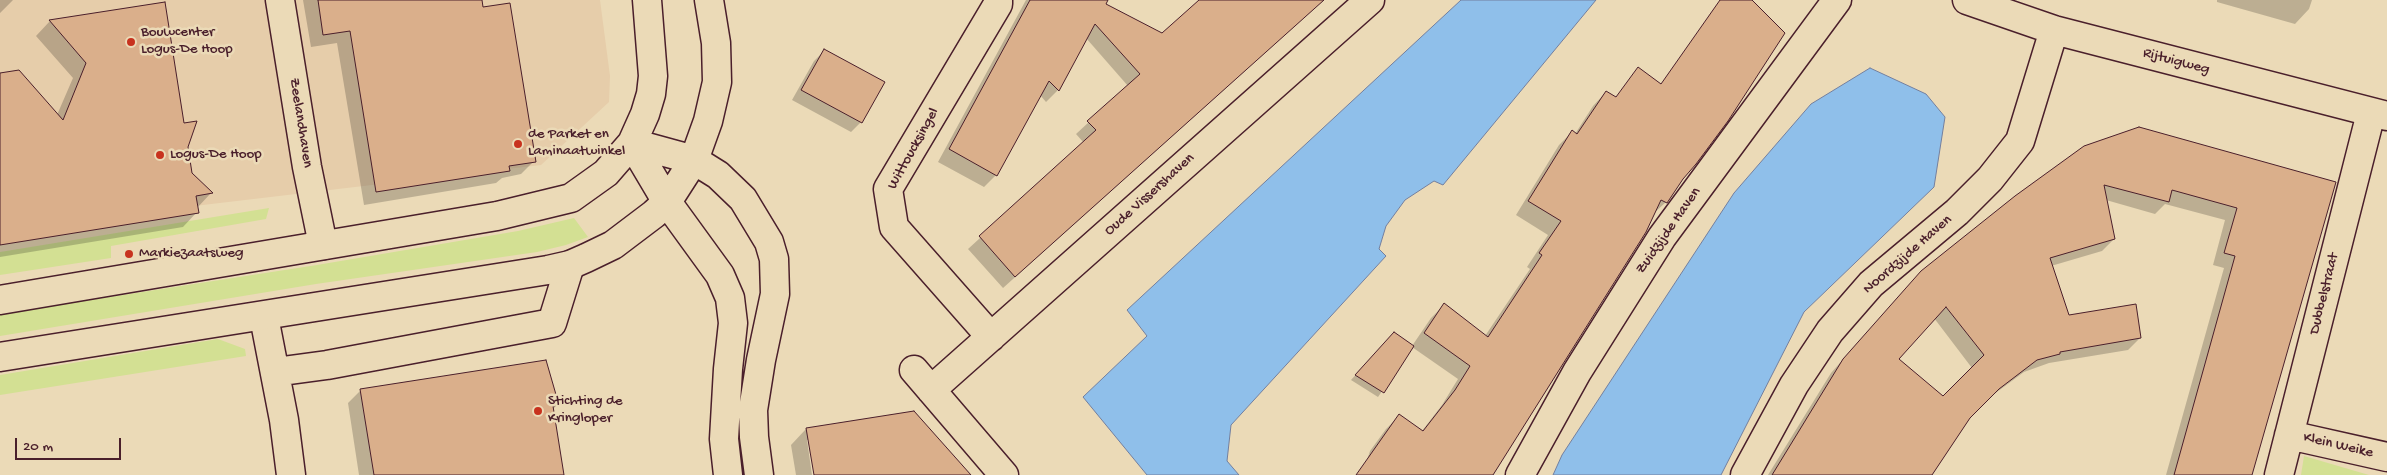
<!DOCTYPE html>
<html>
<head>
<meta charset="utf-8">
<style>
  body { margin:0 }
  #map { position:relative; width:2387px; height:475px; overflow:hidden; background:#ebdab7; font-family:"Gochi Hand",sans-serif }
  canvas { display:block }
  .scale { position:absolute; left:15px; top:438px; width:106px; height:22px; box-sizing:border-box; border:2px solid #4a1f2b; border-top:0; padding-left:6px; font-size:15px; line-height:18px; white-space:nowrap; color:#4a1f2b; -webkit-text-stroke:4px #ebdab7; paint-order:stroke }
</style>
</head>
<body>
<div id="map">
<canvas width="2387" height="475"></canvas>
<div class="scale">20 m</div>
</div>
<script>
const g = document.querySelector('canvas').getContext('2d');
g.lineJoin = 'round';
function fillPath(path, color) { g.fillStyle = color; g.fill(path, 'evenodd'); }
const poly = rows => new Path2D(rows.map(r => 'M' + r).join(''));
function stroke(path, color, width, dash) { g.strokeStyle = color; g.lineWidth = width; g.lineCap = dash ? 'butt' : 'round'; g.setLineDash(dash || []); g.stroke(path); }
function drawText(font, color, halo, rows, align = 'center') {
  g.font = font + ' "Gochi Hand",sans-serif'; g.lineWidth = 5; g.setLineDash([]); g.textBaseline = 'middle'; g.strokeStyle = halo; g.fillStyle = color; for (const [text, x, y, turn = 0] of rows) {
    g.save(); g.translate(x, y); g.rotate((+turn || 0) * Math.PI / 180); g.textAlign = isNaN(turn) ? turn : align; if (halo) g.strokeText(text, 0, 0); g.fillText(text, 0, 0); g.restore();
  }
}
fillPath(poly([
  [0,0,600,0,610,76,609,102,541,165,0,229]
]), '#e6cdaa');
fillPath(poly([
  [269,208,266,219,111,246,111,258,0,275,0,252],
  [574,218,588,237,566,245,537,252,316,284,0,336,0,314,317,265,518,231],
  [218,339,245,349,246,356,0,395,0,375],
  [2304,456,2369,475,2301,475]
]), '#d3e093');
const water = poly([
  [1461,0,1596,0,1443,185,1434,181,1405,200,1386,226,1379,249,1386,256,1231,425,1227,461,1239,475,1147,475,1083,397,1147,336,1127,310,1461,0],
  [1870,68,1926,94,1945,117,1934,187,1804,312,1721,475,1553,475,1562,455,1734,193,1811,104,1870,68]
]);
fillPath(water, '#8fbfea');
stroke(water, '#737f9e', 1);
fillPath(poly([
  [0,0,13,0,0,13],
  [303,0,481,0,534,161,521,174,502,178,496,183,364,205,337,43,311,47],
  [1026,0,1096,0,1162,34,1200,0,1324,0,1003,288,968,249,1084,143,1076,134,1128,86,1086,38,1058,90,1046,102,1040,95,996,175,984,187,938,162],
  [1742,0,1750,0,1682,178,1666,202,1653,214,1492,475,1362,475,1370,451,1386,429,1400,415,1422,431,1442,405,1458,379,1412,347,1378,397,1351,380,1389,338,1412,346,1431,318,1444,305,1485,336,1530,269,1527,267,1548,235,1516,215,1559,145,1572,132,1575,134,1593,106,1606,92,1653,135],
  [2217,0,2312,0,2309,9,2295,24,2217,2],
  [164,4,191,174,211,193,197,208,197,212,183,227,0,257,0,74,57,115,73,78,36,36,50,21],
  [824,51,861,122,851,132,792,100,814,61],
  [2084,148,2334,183,2251,475,2166,475,2224,268,2213,265,2225,220,2165,204,2155,214,2106,200,2114,239,2102,251,2051,266,2068,317,2140,338,2128,350,2049,363,2024,372,1986,400,1969,417,1932,475,1768,475,1831,373,1908,286],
  [1934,318,1972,368,1943,398,1898,360],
  [361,390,557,405,553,409,563,475,359,475,348,403],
  [806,429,969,475,815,475,809,440,807,440,812,475,796,475,791,445]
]), '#0003');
const building = poly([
  [318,0,482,0,483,7,510,3,536,162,509,166,510,171,376,192,350,31,323,35,318,0],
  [1030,0,1108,0,1106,4,1162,33,1199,0,1324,0,1015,277,979,236,1096,130,1087,121,1140,74,1095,24,1059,91,1049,81,997,176,949,149,1030,0],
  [1720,0,1752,0,1785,33,1728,121,1696,164,1683,179,1667,203,1661,200,1646,232,1493,475,1356,475,1399,414,1423,431,1455,390,1470,366,1424,333,1444,303,1488,337,1542,255,1539,253,1561,221,1528,201,1572,130,1577,134,1606,91,1616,97,1638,67,1661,84,1720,0],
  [165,2,184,123,197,121,188,147,192,173,213,193,196,196,199,213,0,245,0,73,19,70,63,120,86,63,49,20,165,2],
  [824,49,885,82,862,123,801,90,824,49],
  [2139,127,2336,182,2252,475,2174,475,2235,256,2224,253,2237,208,2172,190,2169,202,2104,185,2115,239,2050,258,2069,315,2136,304,2141,338,2060,352,2060,354,2037,360,1999,389,1970,418,1932,475,1772,475,1843,359,1921,271,2015,196,2084,146,2139,127],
  [1946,307,1984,355,1943,396,1899,359,1946,307],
  [1394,332,1414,346,1384,393,1355,375,1394,332],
  [546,360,559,405,553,406,564,475,374,475,360,389,546,360],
  [914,411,971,475,814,475,806,428,914,411]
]);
fillPath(building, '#daaf8b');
stroke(building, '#4a1f2b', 1);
const minor = poly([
  [280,0,307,167,323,245],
  [1967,0,2054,30,2387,116],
  [264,317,284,420,291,475],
  [991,337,894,227,888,189,998,4,998,0],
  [914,370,1004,475],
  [275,372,327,365,552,323,570,265],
  [931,390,1370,0],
  [2289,435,2387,457],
  [1520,475,1577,372,1662,237,1837,0],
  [1745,475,1794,385,1830,331,1871,284,1957,212,1990,179,2020,141,2054,30],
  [2279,475,2371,113]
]);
const major = poly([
  [632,143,694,160,718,175,743,199,769,242,774,259,775,294,761,360,753,410,754,437,759,475],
  [632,143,667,202,720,275,730,298,733,323,728,369,724,439,728,475],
  [0,300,497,216,571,198,606,173,632,143,645,114,651,94,653,76,647,0],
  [0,357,548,270,570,265,586,258,613,245,654,214,667,202,694,160,708,121,717,82,716,43,709,0]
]);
stroke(minor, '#4a1f2b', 31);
stroke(major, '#4a1f2b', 31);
stroke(minor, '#ebdab7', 28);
stroke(major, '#ebdab7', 28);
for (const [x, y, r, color] of [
  [131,42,5,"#c8321e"],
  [518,144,5,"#c8321e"],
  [160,155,5,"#c8321e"],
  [129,254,5,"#c8321e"],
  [538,411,5,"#c8321e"]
]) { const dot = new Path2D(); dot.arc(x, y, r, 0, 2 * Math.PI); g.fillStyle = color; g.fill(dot); stroke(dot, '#ebdab7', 2); }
drawText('15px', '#4a1f2b', '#ebdab7', [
  ["Bouwcenter",141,33],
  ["Logus-De Hoop",141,50],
  ["de Parket en",528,135],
  ["Laminaatwinkel",528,152],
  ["Logus-De Hoop",170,155],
  ["Markiezaatsweg",139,254],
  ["Stichting de",548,402],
  ["Kringloper",548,419]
], 'left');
drawText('15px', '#4a1f2b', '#ebdab7', [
  ["Rijtuigweg",2176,62,15],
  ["Zeelandhaven",300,123,81],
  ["Wittoucksingel",914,149,-61],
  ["Oude Vissershaven",1150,195,-42],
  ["Zuidzijde Haven",1669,231,-55],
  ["Noordzijde Haven",1908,255,-41],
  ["Dubbelstraat",2325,294,-76],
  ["Klein Weike",2338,446,13]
]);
</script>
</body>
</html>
